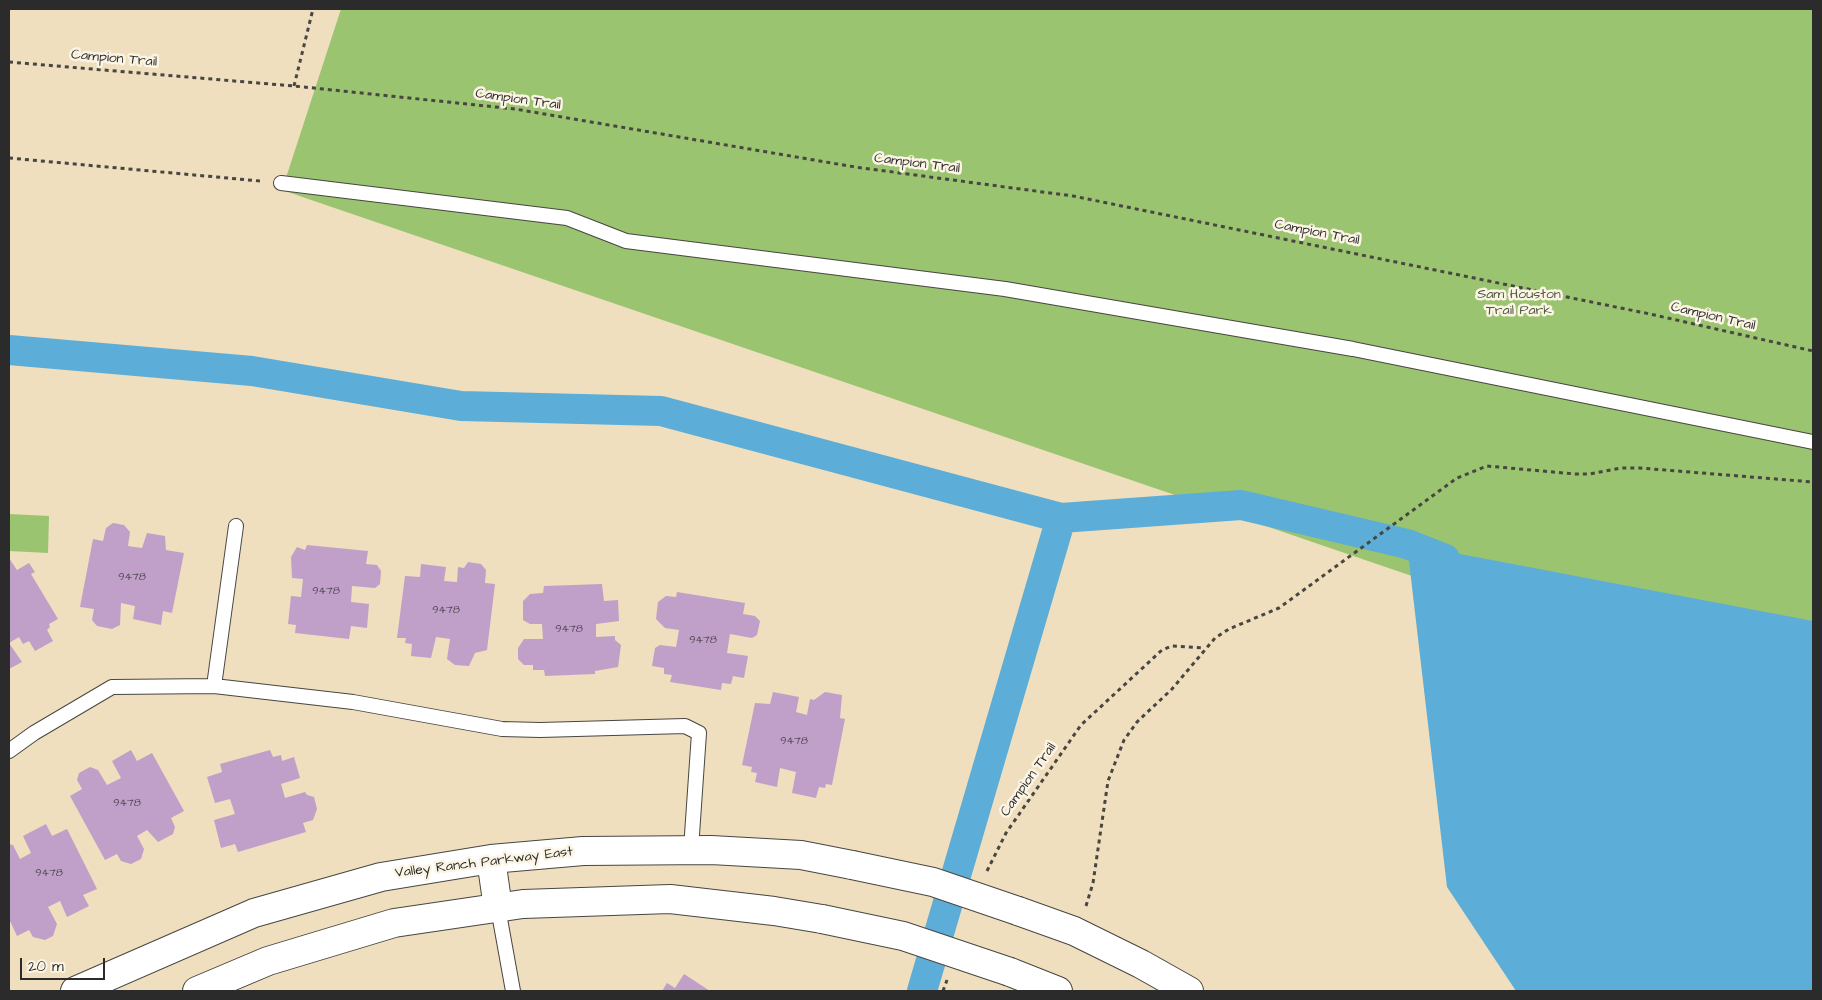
<!DOCTYPE html>
<html>
<head>
<meta charset="utf-8">
<style>
  body { margin:0 }
  #map { position:relative; width:1822px; height:1000px; overflow:hidden; background:#efdfbe; font-family:"Architects Daughter",sans-serif }
  canvas { display:block }
  .frame { position:absolute; inset:0; border:10px solid #2b2b2b; pointer-events:none }
  .scale { position:absolute; left:20px; top:958px; width:85px; height:22px; box-sizing:border-box; border:2px solid #2b2b2b; border-top:0; padding-left:6px; font-size:15px; line-height:18px; white-space:nowrap; color:#2b2b2b; -webkit-text-stroke:4px #fcf5e5; paint-order:stroke }
</style>
</head>
<body>
<div id="map">
<canvas width="1822" height="1000"></canvas>
<div class="frame"></div>
<div class="scale">20 m</div>
</div>
<script>
const g = document.querySelector('canvas').getContext('2d');
g.lineJoin = 'round';
function fillPath(path, color) { g.fillStyle = color; g.fill(path, 'evenodd'); }
const poly = rows => new Path2D(rows.map(r => 'M' + r).join(''));
function stroke(path, color, width, dash) { g.strokeStyle = color; g.lineWidth = width; g.lineCap = dash ? 'butt' : 'round'; g.setLineDash(dash || []); g.stroke(path); }
function drawText(font, color, halo, rows, align = 'center') {
  g.font = font + ' "Architects Daughter",sans-serif'; g.lineWidth = 5; g.setLineDash([]); g.textBaseline = 'middle'; g.strokeStyle = halo; g.fillStyle = color; for (const [text, x, y, turn = 0] of rows) {
    g.save(); g.translate(x, y); g.rotate((+turn || 0) * Math.PI / 180); g.textAlign = isNaN(turn) ? turn : align; if (halo) g.strokeText(text, 0, 0); g.fillText(text, 0, 0); g.restore();
  }
}
fillPath(poly([
  [341,9,1813,9,1813,713,282,190],
  [9,514,49,516,48,553,9,551]
]), '#9ac470');
fillPath(poly([
  [1407,544,1813,621,1813,991,1516,991,1447,887]
]), '#5cadd7');
stroke(poly([
  [9,350,252,371,461,406,661,411,1061,518,1241,505,1407,544,1445,559],
  [922,991,1061,518]
]), '#5cadd7', 30);
fillPath(poly([
  [113,523,124,525,130,532,128,546,142,548,147,533,165,536,166,550,184,553,172,613,163,611,161,625,133,619,135,606,121,603,120,625,112,629,97,626,92,620,94,609,80,607,93,539,103,541,106,528],
  [307,545,368,551,366,564,377,565,381,571,380,584,375,588,352,586,351,602,369,604,367,628,351,626,349,639,295,633,296,625,288,624,291,596,301,597,303,579,292,578,291,557,297,547,305,550],
  [9,558,17,570,29,563,35,572,31,574,58,619,49,624,50,627,47,630,53,641,35,651,29,641,23,644,19,637,9,643],
  [468,562,481,564,486,570,485,583,495,584,487,650,475,653,469,666,455,665,447,659,450,639,436,637,431,658,411,656,412,644,405,643,406,638,397,638,405,576,420,577,421,564,446,567,444,581,457,582,458,567,464,568],
  [602,584,604,601,618,600,619,621,596,624,596,637,615,636,615,640,621,645,618,667,595,671,595,674,545,676,544,670,533,670,533,665,524,665,518,659,518,648,524,639,543,639,542,624,530,624,523,620,523,601,530,594,543,593,544,586],
  [677,592,745,603,743,614,755,616,760,621,757,635,752,638,730,634,727,653,748,656,744,678,733,676,731,684,722,683,721,690,670,682,672,675,664,674,664,668,652,666,655,648,660,645,676,647,679,630,665,628,656,619,658,602,666,596,676,597],
  [9,643,22,662,9,669],
  [773,692,799,697,796,712,807,715,810,699,814,700,825,692,842,695,840,718,845,719,832,785,826,784,825,788,819,787,816,798,792,793,796,772,780,768,777,787,755,782,757,773,751,772,752,767,742,765,755,703,770,704],
  [131,750,137,761,152,753,184,811,171,818,175,827,173,834,158,842,147,830,137,836,144,849,141,859,131,864,121,861,117,854,105,860,70,796,82,789,77,780,79,773,90,767,98,770,107,785,121,778,112,761],
  [270,750,273,757,281,755,282,761,294,757,300,778,281,784,285,798,305,792,307,795,314,797,317,809,313,820,303,823,306,832,238,852,235,844,221,848,214,820,235,814,230,799,215,803,207,777,222,772,220,764],
  [46,824,52,836,67,829,97,889,83,895,89,906,67,917,60,901,48,907,57,924,53,936,45,940,33,937,29,930,17,936,9,919,9,844,13,845,20,859,31,853,23,836],
  [684,974,710,991,662,991,667,983,675,988]
]), '#c09fc8');
const lane = poly([
  [281,183,567,218,626,241,1005,289,1353,349,1813,442],
  [214,686,236,526],
  [9,751,34,733,112,687,214,686,353,702,502,729,540,730,685,726,699,733,691,849],
  [498,908,513,991]
]);
const secondary = poly([
  [491,859,498,908],
  [1018,911,1074,931,1141,964,1189,991],
  [1010,972,1058,991],
  [75,991,254,913,381,877,491,859,583,851,711,850,801,855,852,865],
  [197,991,268,961,394,923,523,904,670,899,774,911,822,919]
]);
stroke(lane, '#484641', 16);
stroke(secondary, '#484641', 30);
stroke(poly([
  [9,62,294,86,515,109,855,167,1073,196,1650,314,1813,351],
  [294,86,313,9],
  [9,158,260,181],
  [987,871,1006,833,1081,725,1162,650,1172,646,1204,648],
  [1086,906,1093,883,1108,781,1124,740,1137,722,1172,689,1215,638,1229,629,1279,608,1457,478,1487,466,1575,474,1589,474,1621,468,1640,468,1813,482],
  [943,991,947,980]
]), '#484641', 3, [4, 4]);
stroke(lane, '#fff', 14);
stroke(secondary, '#fff', 28);
const secondaryBridge = poly([
  [852,865,933,882,1018,911],
  [822,919,903,936,1010,972]
]);
stroke(secondaryBridge, '#484641', 30, []);
stroke(secondaryBridge, '#fff', 28);
drawText('11px', '#504852', null, [
  ["9478",132,578],
  ["9478",326,592],
  ["9478",446,611],
  ["9478",569,630],
  ["9478",703,641],
  ["9478",794,742],
  ["9478",127,804],
  ["9478",49,874]
]);
drawText('14px', '#2b2b2b', '#fcf5e5', [
  ["Campion Trail",114,59,5],
  ["Campion Trail",518,100,8],
  ["Campion Trail",917,164,7],
  ["Campion Trail",1317,233,11],
  ["Campion Trail",1713,317,13],
  ["Campion Trail",1029,780,-55],
  ["Valley Ranch Parkway East",484,863,-7]
]);
drawText('14px', '#4c5940', '#fcf5e5', [
  ["Sam Houston",1519,295],
  ["Trail Park",1519,311]
]);
</script>
</body>
</html>
